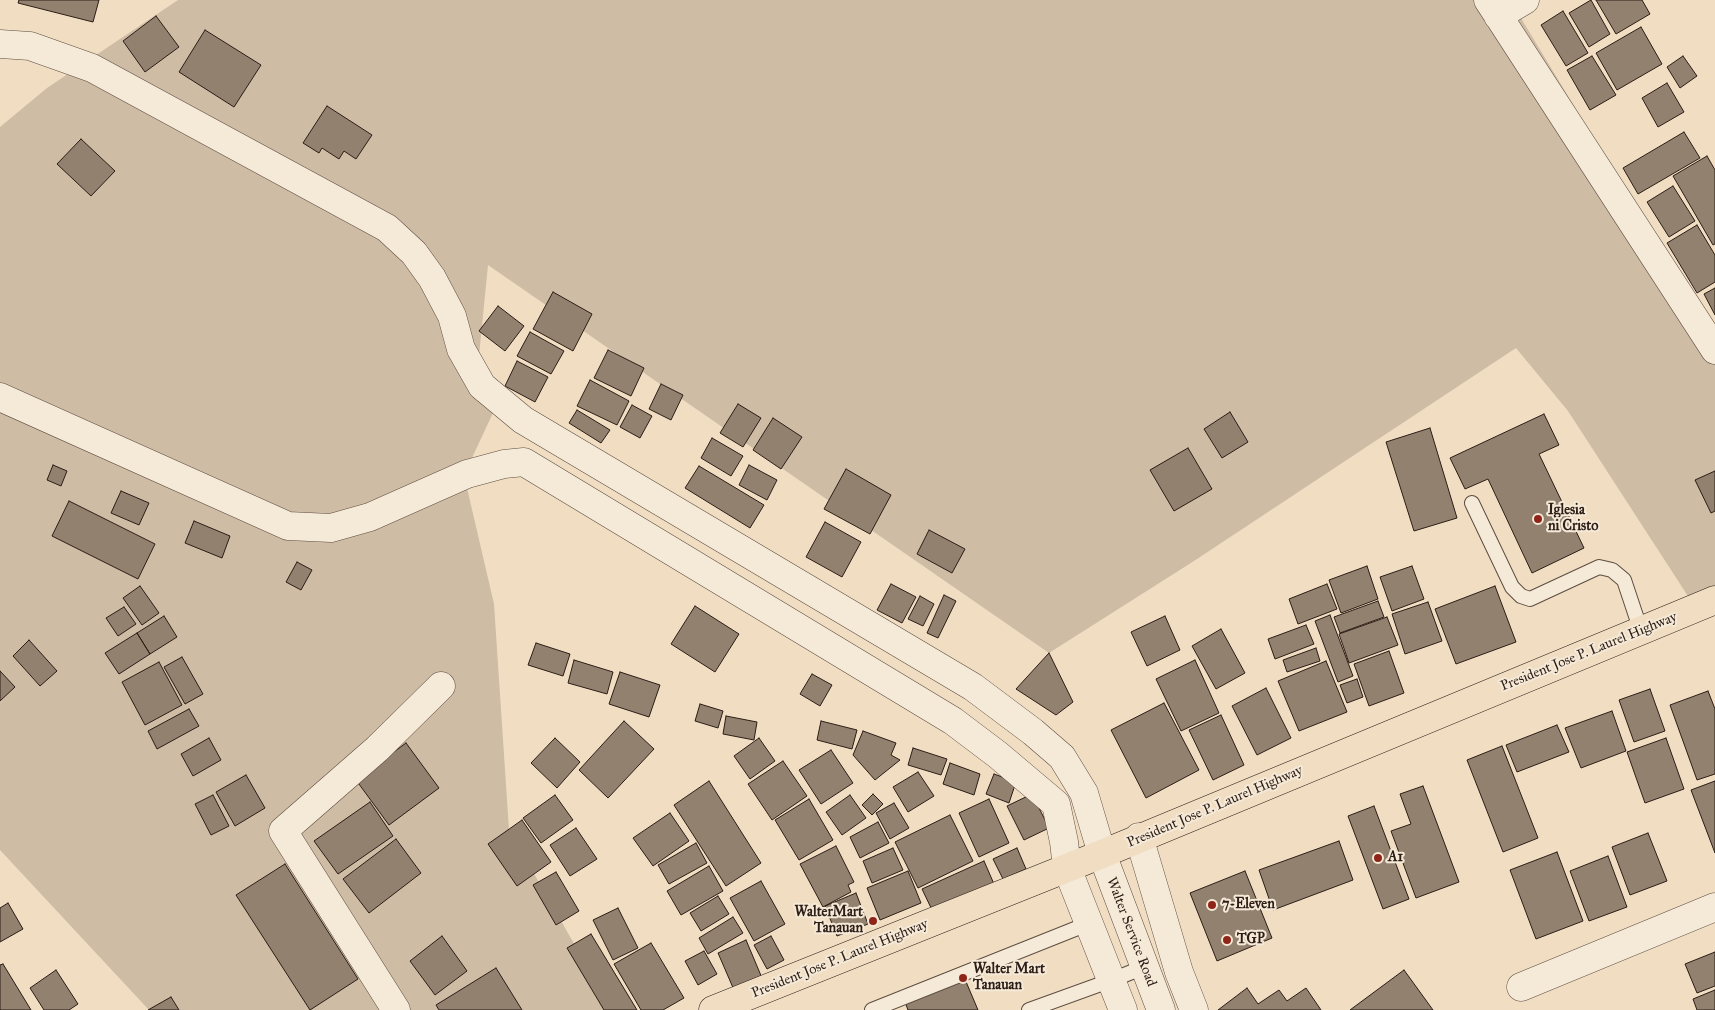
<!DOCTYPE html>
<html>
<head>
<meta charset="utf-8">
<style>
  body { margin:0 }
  canvas { display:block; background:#f0ddc2 }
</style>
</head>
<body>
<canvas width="1715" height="1010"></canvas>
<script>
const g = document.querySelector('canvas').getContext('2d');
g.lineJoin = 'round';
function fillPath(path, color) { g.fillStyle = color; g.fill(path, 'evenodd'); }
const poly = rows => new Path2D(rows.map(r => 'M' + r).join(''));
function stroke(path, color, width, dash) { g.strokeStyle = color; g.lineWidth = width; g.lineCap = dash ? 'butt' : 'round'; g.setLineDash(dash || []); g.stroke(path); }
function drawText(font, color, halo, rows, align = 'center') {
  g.font = font + ' "IM FELL Great Primer",serif'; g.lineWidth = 4; g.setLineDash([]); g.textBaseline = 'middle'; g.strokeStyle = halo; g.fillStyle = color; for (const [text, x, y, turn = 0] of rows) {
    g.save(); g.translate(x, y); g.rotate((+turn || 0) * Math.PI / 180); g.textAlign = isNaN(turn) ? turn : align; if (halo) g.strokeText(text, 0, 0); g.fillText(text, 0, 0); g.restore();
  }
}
fillPath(poly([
  [178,0,1510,0,1661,250,1715,350,1715,599,1695,607,1568,411,1516,348,1194,561,1049,653,488,265,477,376,499,400,464,475,494,604,509,830,612,1010,149,1010,0,850,0,127,47,88]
]), '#cfbca5');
const building = poly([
  [19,0,99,0,93,22,18,3,19,0],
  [1591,0,1610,34,1589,47,1569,13,1591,0],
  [1596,0,1642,0,1650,14,1616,34,1596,0],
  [1563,11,1588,53,1566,66,1541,25,1563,11],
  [156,16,179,47,145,72,123,41,156,16],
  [1641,27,1662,64,1617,90,1596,53,1641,27],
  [205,30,261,65,234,107,179,72,205,30],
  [1592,56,1616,95,1590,110,1567,70,1592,56],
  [1683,56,1697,76,1680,88,1667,67,1683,56],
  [1667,83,1684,112,1658,127,1642,98,1667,83],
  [327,106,372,135,356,159,344,151,339,159,322,148,319,153,303,143,327,106],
  [1684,132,1700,158,1638,194,1623,168,1684,132],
  [81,139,115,171,91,196,57,164,81,139],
  [1707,156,1715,170,1715,244,1713,245,1673,176,1707,156],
  [1673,186,1695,221,1669,237,1647,202,1673,186],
  [1697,225,1715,255,1715,282,1697,293,1667,243,1697,225],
  [1715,288,1715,315,1704,294,1715,288],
  [553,292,592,314,573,351,533,329,553,292],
  [498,306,524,326,505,351,479,331,498,306],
  [530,332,564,351,551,374,517,356,530,332],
  [608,350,644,368,631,396,594,378,608,350],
  [517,361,548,377,535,402,505,386,517,361],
  [590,380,629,401,617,425,577,406,590,380],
  [661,384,683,395,671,420,649,409,661,384],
  [738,404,761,418,743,447,720,433,738,404],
  [632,405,652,416,640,438,620,427,632,405],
  [577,410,610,430,601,443,569,423,577,410],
  [1230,412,1248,442,1222,458,1204,429,1230,412],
  [1544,414,1559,445,1539,454,1584,548,1532,573,1488,479,1465,489,1450,458,1544,414],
  [773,418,802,437,781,469,753,450,773,418],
  [1430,428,1457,518,1414,531,1386,442,1430,428],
  [712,438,743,456,731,476,701,458,712,438],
  [1188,448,1212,489,1174,511,1150,470,1188,448],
  [53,465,67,471,61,486,47,480,53,465],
  [749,465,777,480,767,500,739,485,749,465],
  [699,466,764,505,750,528,685,488,699,466],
  [846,469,891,495,870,534,824,509,846,469],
  [1715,471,1715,511,1711,513,1695,480,1715,471],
  [121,491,149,503,139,525,111,513,121,491],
  [69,501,155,544,138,579,52,536,69,501],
  [194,521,230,536,222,558,185,543,194,521],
  [825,522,861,542,842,577,806,557,825,522],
  [929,530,965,549,952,573,917,554,929,530],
  [297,562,312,570,301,590,286,582,297,562],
  [1367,566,1378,599,1341,613,1329,580,1367,566],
  [1412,566,1424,599,1392,611,1380,577,1412,566],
  [891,584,916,597,902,623,877,610,891,584],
  [1327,584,1337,609,1298,624,1289,599,1327,584],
  [140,586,159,613,142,625,123,598,140,586],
  [1495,586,1516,642,1456,664,1435,609,1495,586],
  [944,595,956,601,938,638,927,633,944,595],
  [920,596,934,604,923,626,908,619,920,596],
  [1378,601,1384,617,1340,633,1334,617,1378,601],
  [1428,602,1442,641,1405,654,1392,614,1428,602],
  [695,606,739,634,715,672,671,644,695,606],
  [124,607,136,624,118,636,106,618,124,607],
  [1330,615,1353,676,1338,682,1315,621,1330,615],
  [164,616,177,637,150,654,137,633,164,616],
  [1165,616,1180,650,1147,666,1131,632,1165,616],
  [1387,617,1398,645,1349,663,1339,634,1387,617],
  [1306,625,1314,644,1275,659,1268,639,1306,625],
  [1221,629,1245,673,1216,689,1192,646,1221,629],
  [137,633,150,654,119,674,105,653,137,633],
  [29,640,57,671,40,686,13,656,29,640],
  [536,643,570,654,563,676,528,665,536,643],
  [1316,648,1320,661,1287,672,1283,660,1316,648],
  [1389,651,1404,693,1369,706,1354,664,1389,651],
  [1049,653,1073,702,1056,715,1016,689,1049,653],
  [182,657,203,694,185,704,164,667,182,657],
  [574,660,613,672,607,694,568,683,574,660],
  [1195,660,1219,713,1181,731,1156,679,1195,660],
  [1326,661,1347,712,1299,731,1278,681,1326,661],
  [159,662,182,705,145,725,122,682,159,662],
  [0,671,15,687,0,701,0,671],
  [620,672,660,685,649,717,609,704,620,672],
  [812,674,832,685,820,706,800,694,812,674],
  [1357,679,1363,697,1347,703,1340,685,1357,679],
  [1266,688,1291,738,1257,755,1232,706,1266,688],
  [1650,689,1665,731,1634,742,1619,700,1650,689],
  [1708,691,1715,709,1715,774,1697,780,1670,705,1708,691],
  [1164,703,1199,770,1146,798,1111,730,1164,703],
  [700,704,723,711,718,728,695,721,700,704],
  [189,709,199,726,157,749,148,731,189,709],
  [1612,711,1626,751,1581,768,1565,728,1612,711],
  [1221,715,1244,765,1213,780,1189,730,1221,715],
  [726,716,757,722,754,740,723,734,726,716],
  [624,721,654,749,608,798,579,770,624,721],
  [821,721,857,730,852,749,817,740,821,721],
  [1557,725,1569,752,1517,772,1506,745,1557,725],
  [863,731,896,743,891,755,900,760,875,780,853,755,863,731],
  [209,738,221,760,193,776,181,754,209,738],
  [555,738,580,762,557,788,531,763,555,738],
  [759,738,775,761,750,779,734,756,759,738],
  [1666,738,1684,789,1645,803,1627,752,1666,738],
  [406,743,439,788,389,825,356,780,406,743],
  [1502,746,1538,838,1503,852,1467,760,1502,746],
  [913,748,947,759,941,775,908,765,913,748],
  [831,750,853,783,821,804,799,770,831,750],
  [783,761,807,796,772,820,748,784,783,761],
  [950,763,980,774,974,795,943,784,950,763],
  [918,772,934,796,908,812,893,787,918,772],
  [994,774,1016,782,1009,803,986,794,994,774],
  [246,775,265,808,235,826,216,792,246,775],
  [709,781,761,863,726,886,674,805,709,781],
  [1715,781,1715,853,1691,790,1715,781],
  [1423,786,1459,882,1416,898,1391,831,1411,824,1400,794,1423,786],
  [873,794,883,804,872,815,862,805,873,794],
  [1032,794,1049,828,1024,840,1007,806,1032,794],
  [213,795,229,826,211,835,195,804,213,795],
  [555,795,573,820,541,843,523,818,555,795],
  [850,795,866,818,842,835,826,812,850,795],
  [809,799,833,840,799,860,775,820,809,799],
  [989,799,1009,843,979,857,959,813,989,799],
  [370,802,393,836,338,874,314,841,370,802],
  [894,803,909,828,890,839,876,813,894,803],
  [1374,806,1409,899,1383,909,1348,816,1374,806],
  [670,813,689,841,653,866,633,838,670,813],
  [950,815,973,861,918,888,895,842,950,815],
  [522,820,551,862,517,886,488,844,522,820],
  [878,822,889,843,860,858,850,837,878,822],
  [576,828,597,859,570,876,550,845,576,828],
  [1648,833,1667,881,1630,895,1612,847,1648,833],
  [396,839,421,873,369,913,343,879,396,839],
  [1339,841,1353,880,1273,910,1259,870,1339,841],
  [696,843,707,863,669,884,658,865,696,843],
  [836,846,854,882,848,885,851,892,823,907,800,864,836,846],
  [893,848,903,870,872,883,863,861,893,848],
  [1017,848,1026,869,1003,879,993,859,1017,848],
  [1557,852,1583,921,1536,939,1510,870,1557,852],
  [1608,856,1627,907,1589,921,1570,871,1608,856],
  [984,861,994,884,933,912,922,889,984,861],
  [285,864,358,979,310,1010,236,895,285,864],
  [709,866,723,891,681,915,667,891,709,866],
  [908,871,921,903,880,920,867,888,908,871],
  [1245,871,1272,938,1217,961,1190,893,1245,871],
  [556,872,579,911,556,925,533,885,556,872],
  [761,881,785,924,754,941,730,898,761,881],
  [856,893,868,924,837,936,825,906,856,893],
  [718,896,729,914,701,931,690,913,718,896],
  [8,903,23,929,0,942,0,908,8,903],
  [618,908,638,948,613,960,593,920,618,908],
  [733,917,743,933,708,954,699,938,733,917],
  [591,934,637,1010,604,1010,567,948,591,934],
  [442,936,467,971,435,995,410,961,442,936],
  [771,936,784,960,767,969,754,945,771,936],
  [746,940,762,978,734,990,718,953,746,940],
  [651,943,684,998,663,1010,641,1010,614,964,651,943],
  [704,951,717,974,698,985,685,961,704,951],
  [1715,952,1715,986,1697,993,1685,964,1715,952],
  [3,964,31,1010,0,1010,0,965,3,964],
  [496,968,522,1010,439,1010,436,1005,496,968],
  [56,970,78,1004,69,1010,44,1010,30,988,56,970],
  [1404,970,1433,1010,1350,1010,1404,970],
  [964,977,978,1010,908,1010,905,1002,964,977],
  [1247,988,1258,1004,1279,990,1287,1001,1306,988,1321,1010,1218,1010,1247,988],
  [1715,990,1715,1010,1697,1010,1693,999,1715,990],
  [171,997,179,1010,148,1010,171,997]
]);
fillPath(building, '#92816f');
stroke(building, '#2c1d16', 1);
const service = poly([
  [1472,503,1512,587,1521,596,1530,599,1599,567,1612,570,1624,580,1641,631],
  [872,1010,1090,923],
  [1029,1010,1112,980,1144,967]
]);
const minor = poly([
  [1488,0,1715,350],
  [1498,16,1525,0],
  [0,44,30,46,92,68,387,228,414,253,432,278,452,316,461,349,482,386,523,420,973,687,1033,732,1062,757,1084,793,1102,854,1161,1010],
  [0,397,288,526,331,528,370,517,467,474,504,464,524,462,953,721,998,755,1056,804,1064,842,1067,868,1123,1010],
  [1139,837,1179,972,1194,1010],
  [1521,987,1715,907],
  [396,1010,283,831,377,749,441,686]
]);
const trunk = poly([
  [713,1010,1102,854,1715,600]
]);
stroke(service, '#5d4d41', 16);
stroke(minor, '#5d4d41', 29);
stroke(trunk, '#2c1d16', 29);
stroke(service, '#f5e9d7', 14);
stroke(minor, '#f5e9d7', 28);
stroke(trunk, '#f0ddc2', 28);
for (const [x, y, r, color] of [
  [1538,519,5,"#8f2418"],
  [1378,858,5,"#8f2418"],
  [1212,905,5,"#8f2418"],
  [873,921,5,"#8f2418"],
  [1227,940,5,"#8f2418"],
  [963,978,5,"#8f2418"]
]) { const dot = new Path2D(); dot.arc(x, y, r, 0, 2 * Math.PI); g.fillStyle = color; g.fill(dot); stroke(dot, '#f5e9d7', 2); }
drawText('bold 14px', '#2c1d16', '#f5e9d7', [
  ["Iglesia",1548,511],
  ["ni Cristo",1548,527],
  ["A1",1388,858],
  ["7-Eleven",1222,905],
  ["WalterMart",863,913,"right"],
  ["Tanauan",863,929,"right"],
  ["TGP",1237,940],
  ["Walter Mart",973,970],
  ["Tanauan",973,986]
], 'left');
drawText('14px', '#2c1d16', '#f5e9d7', [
  ["President Jose P. Laurel Highway",1589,652,-22],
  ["President Jose P. Laurel Highway",1215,807,-23],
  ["Walter Service Road",1131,932,69],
  ["President Jose P. Laurel Highway",840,959,-22]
]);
</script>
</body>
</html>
